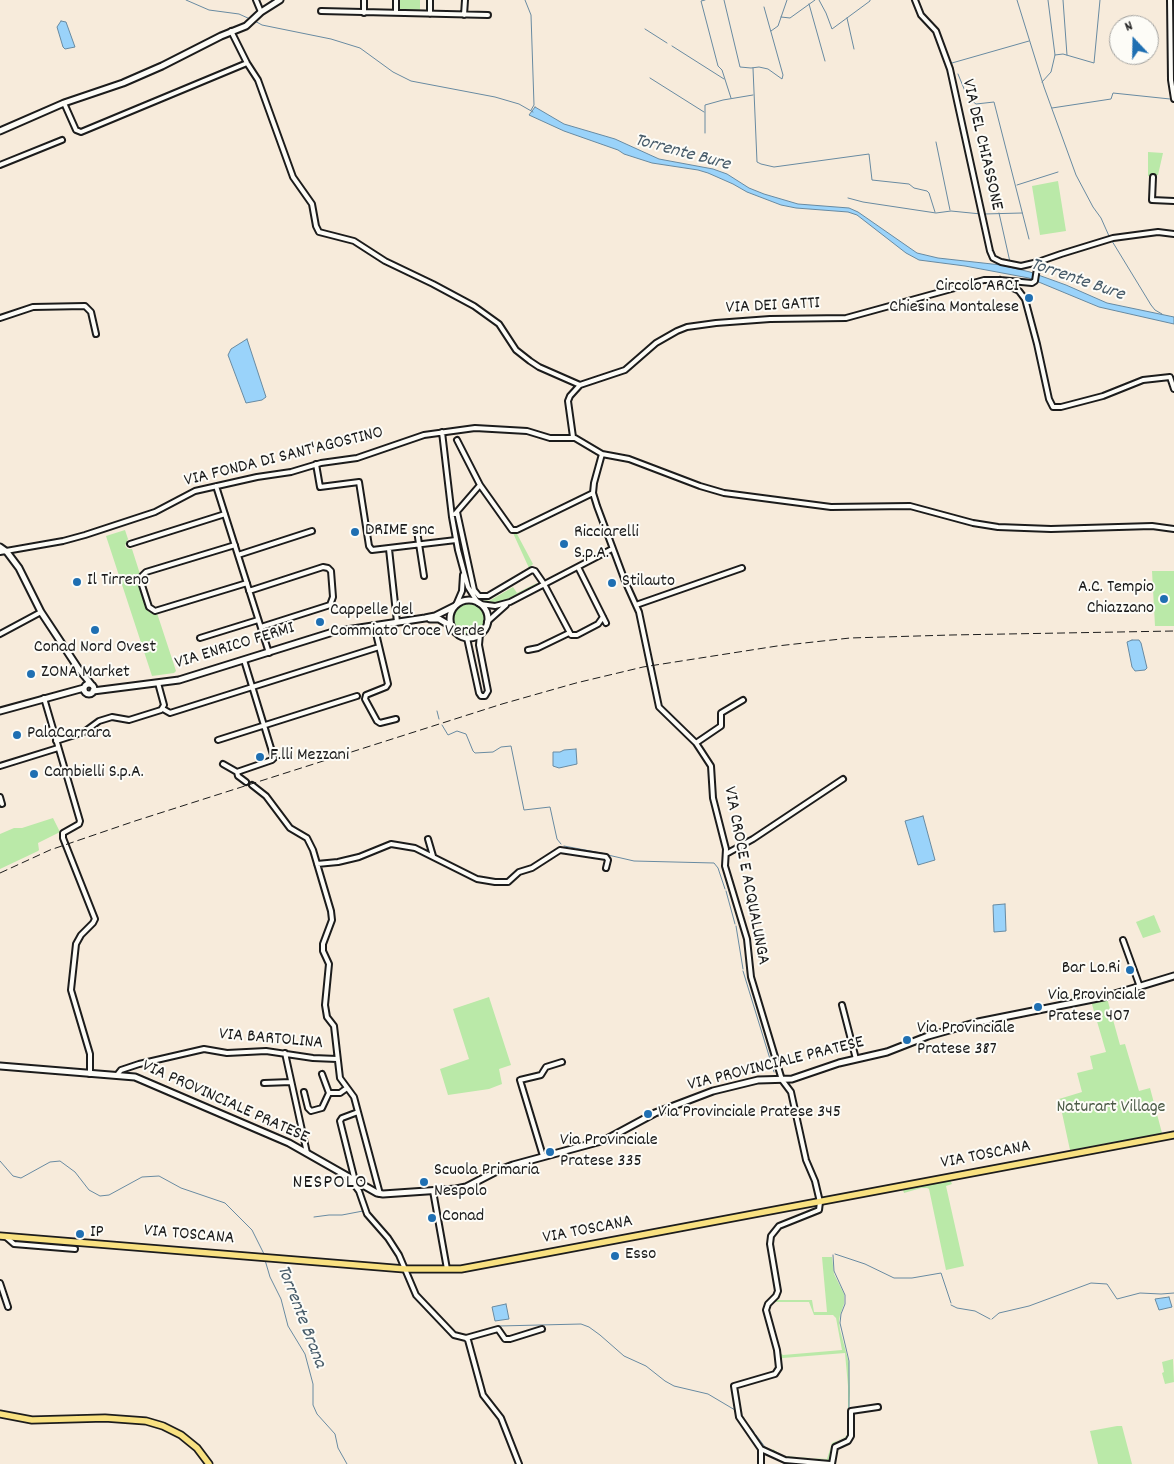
<!DOCTYPE html>
<html>
<head>
<meta charset="utf-8">
<style>
  body { margin:0 }
  #map { position:relative; width:1174px; height:1464px; overflow:hidden; background:#f7ebdb; font-family:Dekko,sans-serif }
  canvas { display:block }
  .north { position:absolute; left:1109px; top:15px; width:50px; height:50px; box-sizing:border-box; background:#fdfcf7; border:1px solid #a3a29f; border-radius:50%; rotate:339deg; font-size:14px; font-weight:700; line-height:20px; text-align:center; color:#1c1c1c }
  .north::after { content:''; display:block; margin:auto; width:18px; height:22px; background:#1f6fb2; clip-path:polygon(50% 0,100% 100%,50% 72%,0 100%) }
</style>
</head>
<body>
<div id="map">
<canvas width="1174" height="1464"></canvas>
<div class="north">N</div>
</div>
<script>
const g = document.querySelector('canvas').getContext('2d');
g.lineJoin = 'round';
function fillPath(path, color) { g.fillStyle = color; g.fill(path, 'evenodd'); }
const poly = rows => new Path2D(rows.map(r => 'M' + r).join(''));
function stroke(path, color, width, dash) { g.strokeStyle = color; g.lineWidth = width; g.lineCap = dash ? 'butt' : 'round'; g.setLineDash(dash || []); g.stroke(path); }
function drawText(font, color, halo, rows, align = 'center') {
  g.font = font + ' Dekko,sans-serif'; g.lineWidth = 4; g.setLineDash([]); g.textBaseline = 'middle'; g.strokeStyle = halo; g.fillStyle = color; for (const [text, x, y, turn = 0] of rows) {
    g.save(); g.translate(x, y); g.rotate((+turn || 0) * Math.PI / 180); g.textAlign = isNaN(turn) ? turn : align; if (halo) g.strokeText(text, 0, 0); g.fillText(text, 0, 0); g.restore();
  }
}
fillPath(poly([
  [397,0,420,0,420,12,398,11],
  [1148,152,1163,153,1158,175,1148,176],
  [1058,181,1066,231,1040,235,1032,186],
  [532,524,533,526,517,534,533,564,529,568,513,533],
  [125,530,128,539,125,546,128,549,132,549,140,574,135,575,136,579,137,584,139,583,149,612,157,613,176,671,174,673,152,676,106,536],
  [1152,571,1174,571,1174,626,1155,626],
  [537,583,538,584,501,602,489,603,482,601,487,600,489,601,513,587,517,593],
  '452 619a16 16 0 1 1 32 0a16 16 0 1 1-32 0Z',
  [53,818,60,832,38,843,39,850,38,851,0,869,0,834,14,828,22,828],
  [1154,915,1161,932,1143,938,1136,922],
  [489,997,511,1065,499,1069,502,1084,489,1089,448,1095,440,1069,469,1059,453,1009],
  [1107,998,1120,1045,1125,1044,1139,1091,1150,1088,1162,1133,1070,1150,1059,1099,1082,1092,1077,1073,1093,1069,1090,1056,1106,1052,1091,1001],
  [950,1180,952,1184,946,1186,964,1266,946,1270,929,1189,927,1188,921,1188,904,1193,903,1190],
  [822,1257,832,1257,834,1274,844,1294,844,1304,840,1315,839,1321,840,1330,849,1363,850,1392,848,1422,849,1433,848,1436,837,1441,831,1447,830,1459,828,1460,803,1457,787,1458,781,1456,773,1452,773,1449,782,1456,827,1459,832,1443,845,1437,848,1434,848,1386,845,1353,783,1358,781,1359,782,1371,780,1371,778,1350,768,1313,769,1305,773,1300,812,1300,814,1312,827,1312],
  [772,1302,809,1302,814,1315,833,1315,836,1318,842,1350,783,1355,780,1353,769,1309],
  [1173,1359,1174,1382,1165,1384,1162,1373,1164,1372,1162,1362],
  [1117,1426,1122,1426,1132,1464,1098,1464,1090,1431]
]), '#bae9a8');
const water = poly([
  [61,21,66,22,75,47,65,49,63,47,57,27,61,21],
  [535,107,564,124,615,139,659,159,713,169,727,174,749,188,764,194,798,204,849,208,858,212,917,253,938,258,1001,265,1030,272,1066,285,1107,303,1174,317,1174,324,1099,307,1029,278,965,266,919,260,906,253,857,215,848,212,796,208,781,205,747,192,733,184,708,173,698,170,652,163,624,154,618,150,564,131,529,115,535,107],
  [247,339,266,397,262,400,246,403,228,355,231,349,247,339],
  [1132,640,1139,640,1141,643,1147,668,1145,670,1135,671,1132,667,1127,642,1132,640],
  [576,749,577,764,559,768,553,766,553,752,560,752,564,750,576,749],
  [923,816,935,860,918,865,905,821,923,816],
  [1005,904,1006,931,994,932,993,905,1005,904],
  [1169,1297,1172,1307,1159,1310,1155,1299,1169,1297],
  [506,1304,509,1319,495,1321,492,1307,506,1304]
]);
fillPath(water, '#9ad3fa');
stroke(water, '#688aa1', 1);
stroke(poly([
  [186,0,209,10,239,14,250,19],
  [525,0,531,15,534,105,531,110],
  [705,0,701,1,718,66,722,70,731,98],
  [724,0,740,67,751,68,759,67,768,69,782,79,783,75,764,7],
  [819,0,826,13,832,29,870,1,870,0],
  [1017,0,1044,87,1076,175,1093,207,1101,218,1109,236],
  [1063,0,1067,55],
  [809,4,825,61],
  [781,17,790,18,815,0],
  [847,18,854,49],
  [253,20,262,25,331,39,360,48,393,72,411,81,495,97,519,104,533,112],
  [645,29,667,43],
  [771,31,778,26,787,0],
  [672,46,724,79],
  [1055,55,1063,54,1094,63,1100,0],
  [952,63,1029,41],
  [753,68,757,162,761,164,774,167,869,154,872,180,909,184,914,188,927,191,929,193,935,212],
  [958,74,967,96,972,101,976,104,994,102,1029,239],
  [650,78,704,112],
  [1042,82,1051,72,1055,55,1048,0],
  [1052,108,1111,99,1113,93,1170,99],
  [705,133,705,105,723,100,753,95],
  [936,142,950,210],
  [1017,185,1058,172],
  [848,198,863,202,936,213,951,211,981,214],
  [999,213,1010,262],
  [984,214,1022,213],
  [1112,241,1151,305,1155,310,1162,314],
  [437,711,439,719],
  [442,725,448,735,457,731,466,734,473,751,475,753,493,752,501,747,511,746,524,810,550,807,557,839,561,844],
  [564,846,606,854],
  [608,855,634,861,714,863,718,868,725,889],
  [726,891,735,924],
  [736,926,743,969],
  [743,971,774,1072],
  [0,1161,13,1176,21,1178,50,1162,60,1161,75,1172,89,1190,100,1196,109,1195,142,1177,159,1176,181,1188,225,1203,252,1230,264,1254],
  [368,1212,390,1237,399,1251,406,1266],
  [314,1217,329,1215,342,1215,363,1211],
  [835,1254,865,1264,894,1278,912,1278,941,1273,951,1303],
  [833,1255,834,1271,845,1295,845,1304,841,1314,840,1323,849,1361,849,1430],
  [265,1260,270,1277,281,1299,288,1326,305,1354,313,1384,313,1405,317,1414,335,1434,338,1448,347,1464],
  [426,1302,447,1325],
  [951,1305,957,1308,975,1311,990,1319],
  [992,1319,999,1313,1029,1306,1091,1283,1107,1284,1117,1299,1140,1293,1161,1294,1174,1293],
  [462,1335,470,1335,499,1326,581,1324,589,1327,600,1335,624,1356,646,1366,665,1381,674,1386,708,1394,735,1410],
  [741,1416,754,1432],
  [756,1435,765,1447,775,1454],
  [790,1459,828,1461,830,1459,833,1445,849,1437]
]), '#688aa1', 1);
const street = poly([
  [256,0,261,12],
  [915,0,921,15,936,31,950,69,990,251,993,258,1001,262,1021,266,1038,262],
  [1170,0,1171,80,1174,99],
  [321,11,488,15],
  [364,13,364,0],
  [396,13,396,0],
  [430,14,430,0],
  [464,15,465,0],
  [231,31,247,63,258,80,293,177,312,204,316,226,319,232,354,241,385,261,433,284,474,306,499,324,516,350,530,361,539,367,580,385],
  [64,103,76,130,81,132,247,63],
  [0,165,62,140],
  [1153,177,1152,200,1174,201],
  [1000,280,1004,284,1019,291,1025,299,1037,344,1049,399,1053,407,1061,407,1103,396,1143,380,1170,377,1174,389],
  [0,318,33,307,85,306,91,312,96,334],
  [442,432,452,517,458,550,468,587,478,603],
  [573,437,568,401,570,396,580,385,625,370,656,343,677,331,687,327,716,323,770,319,846,318,984,280,1000,280,1032,283,1035,281,1038,262,1061,254,1113,238,1158,232,1174,234],
  [457,440,480,485,512,530,517,530,593,493],
  [602,454,594,483,593,493,597,506,625,581,639,612,659,707,696,743,711,766,713,798,726,849,725,866,747,939,751,977,782,1080,791,1092,806,1160,815,1181,820,1202,819,1210,779,1226,771,1236,770,1244,778,1291,776,1296,768,1304,766,1310,777,1350,779,1368,775,1374,734,1386,739,1417,761,1449,785,1460,830,1464],
  [316,464,320,487,359,482,369,546,372,550,456,540],
  [216,486,269,653],
  [457,512,474,590,479,596,488,596,532,570,535,571,544,584,571,635,577,635,598,624,603,617],
  [455,514,480,485],
  [417,531,424,576],
  [130,544,225,514],
  [235,545,146,572,142,576,141,582,149,607,155,611,247,583],
  [389,549,397,622],
  [0,552,63,541,85,535,155,512,195,491,257,477,291,472,321,463,357,458,424,435,475,428,527,431,550,438,575,438,602,454,629,459,700,486,724,493,831,507,910,506,973,523,998,527,1051,529,1152,526,1174,529],
  [238,555,312,531],
  [578,567,606,623],
  [249,591,323,567,328,568,331,571,333,597,330,605,261,627],
  [480,604,495,606,510,602,612,549],
  [456,605,462,591,463,575],
  [636,605,742,568],
  [487,622,506,605],
  [374,625,388,684,386,687,366,695,365,699,377,721,380,723,396,719],
  [0,634,41,612],
  [200,638,258,620],
  [467,638,479,693,481,696,485,696,488,691,479,645,480,634],
  [528,650,538,648,569,633],
  [44,698,80,821,79,824,63,833,63,838,95,919,93,923,81,935,76,944,71,990,90,1054,90,1074],
  [163,709,170,713,379,647],
  [218,740,357,696],
  [56,741,84,732,99,721,112,717,129,720,161,710,164,705,158,683],
  [696,743,721,726,721,713,743,700],
  [223,764,237,772,238,776,246,782],
  [0,766,58,748],
  [237,772,272,760,274,758,244,660],
  [252,785,266,796,290,828,307,838,313,850,331,911,332,920,323,944,323,951,329,964,325,1005,327,1017,334,1026,340,1078,354,1097,380,1194],
  [0,797,2,804],
  [428,839,433,856],
  [726,854,753,839,843,779],
  [317,864,338,862,359,857,391,844,415,848,477,879,495,882,508,882,519,872,532,868,560,850,606,857,608,860,606,868],
  [1123,940,1140,987],
  [842,1005,856,1059],
  [285,1053,307,1153],
  [322,1074,329,1093,340,1093,347,1088],
  [117,1075,121,1070,139,1064,204,1049,227,1053,266,1051,313,1058,337,1059],
  [264,1083,291,1082],
  [304,1092,308,1108,311,1111,322,1108,329,1093],
  [543,1156,520,1080,541,1075,546,1067,562,1062],
  [350,1179,359,1191,367,1214,388,1238,399,1255,416,1295,454,1335,466,1338,468,1340,483,1395,501,1418,519,1464],
  [355,1181,340,1121,342,1118,358,1112],
  [433,1191,447,1269],
  [6,1237,14,1244,75,1249],
  [0,1283,8,1307],
  [466,1338,498,1329,505,1339,510,1339,542,1329],
  [761,1464,761,1449],
  [832,1464,835,1447,848,1441,851,1436,851,1411,878,1407]
]);
const secondary = poly([
  [0,131,64,103,123,83,162,66,221,36,246,26,261,12,280,0],
  [0,547,7,552,19,568,41,612,78,668,91,684],
  '450 619a19 19 0 1 1 38 0a19 19 0 1 1-38 0Z',
  [430,619,439,619,451,626],
  '84 689a5 5 0 1 1 10 0a5 5 0 1 1-10 0Z',
  [93,691,179,680,333,632,425,618,435,616,455,606],
  [0,711,84,688],
  [0,1066,135,1077,289,1143,377,1193,383,1194,456,1189,466,1187,497,1171,513,1165,605,1140,655,1113,713,1091,758,1080,792,1079,839,1063,887,1052,928,1036,978,1022,1108,996,1174,976]
]);
const primary = poly([
  [0,1236,405,1269,461,1269,1174,1135],
  [0,1414,32,1420,105,1418,146,1421,163,1426,181,1435,197,1448,209,1464]
]);
stroke(street, '#1c1c1c', 8);
stroke(secondary, '#1c1c1c', 9);
stroke(primary, '#1c1c1c', 9);
stroke(street, '#fdfcf7', 4);
stroke(secondary, '#fdfcf7', 5);
stroke(primary, '#f9e181', 5.5);
stroke(poly([
  [0,873,50,850,135,821,502,704,576,683,643,667,777,646,850,638,951,635,1174,631]
]), '#1c1c1c', 1, [8, 4]);
for (const [x, y, r, color] of [
  [1029,298,5,"#1f6fb2"],
  [355,532,5,"#1f6fb2"],
  [564,544,5,"#1f6fb2"],
  [77,582,5,"#1f6fb2"],
  [612,583,5,"#1f6fb2"],
  [1164,599,5,"#1f6fb2"],
  [320,622,5,"#1f6fb2"],
  [95,630,5,"#1f6fb2"],
  [31,674,5,"#1f6fb2"],
  [17,735,5,"#1f6fb2"],
  [260,757,5,"#1f6fb2"],
  [34,774,5,"#1f6fb2"],
  [1130,970,5,"#1f6fb2"],
  [1038,1007,5,"#1f6fb2"],
  [907,1040,5,"#1f6fb2"],
  [648,1114,5,"#1f6fb2"],
  [550,1152,5,"#1f6fb2"],
  [424,1182,5,"#1f6fb2"],
  [432,1218,5,"#1f6fb2"],
  [80,1234,5,"#1f6fb2"],
  [615,1256,5,"#1f6fb2"]
]) { const dot = new Path2D(); dot.arc(x, y, r, 0, 2 * Math.PI); g.fillStyle = color; g.fill(dot); stroke(dot, '#fdfcf7', 2); }
drawText('18px', '#1c1c1c', '#fdfcf7', [
  ["VIA DEL CHIASSONE",981,145,77],
  ["VIA DEI GATTI",773,307,-3],
  ["VIA FONDA DI SANT'AGOSTINO",284,458,-14],
  ["VIA ENRICO FERMI",235,647,-17],
  ["VIA CROCE E ACQUALUNGA",745,876,79],
  ["VIA BARTOLINA",271,1040,5],
  ["VIA PROVINCIALE PRATESE",776,1065,-14],
  ["VIA PROVINCIALE PRATESE",225,1103,24],
  ["VIA TOSCANA",986,1156,-11],
  ["VIA TOSCANA",588,1231,-11],
  ["VIA TOSCANA",189,1236,5]
]);
drawText('18px', '#1c1c1c', '#fdfcf7', [
  ["Circolo ARCI",1019,288,"right"],
  ["Chiesina Montalese",1019,309,"right"],
  ["DRIME snc",365,532],
  ["Ricciarelli",574,534],
  ["S.p.A.",574,555],
  ["Il Tirreno",87,582],
  ["Stilauto",622,583],
  ["A.C. Tempio",1154,589,"right"],
  ["Chiazzano",1154,610,"right"],
  ["Cappelle del",330,612],
  ["Commiato Croce Verde",330,633],
  ["Conad Nord Ovest",95,649,"center"],
  ["ZONA Market",41,674],
  ["PalaCarrara",27,735],
  ["F.lli Mezzani",270,757],
  ["Cambielli S.p.A.",44,774],
  ["Bar Lo.Ri",1120,970,"right"],
  ["Via Provinciale",1048,997],
  ["Pratese 407",1048,1018],
  ["Via Provinciale",917,1030],
  ["Pratese 387",917,1051],
  ["Via Provinciale Pratese 345",658,1114],
  ["Via Provinciale",560,1142],
  ["Pratese 335",560,1163],
  ["Scuola Primaria",434,1172],
  ["Nespolo",434,1193],
  ["Conad",442,1218],
  ["IP",90,1234],
  ["Esso",625,1256]
], 'left');
drawText('18px', '#4b5a46', '#fdfcf7', [
  ["Naturart Village",1111,1109]
]);
drawText('italic 19px', '#485c6a', '#fdfcf7', [
  ["Torrente Bure",682,154,15],
  ["Torrente Bure",1077,281,19],
  ["Torrente Brana",300,1317,69]
]);
g.letterSpacing = '1px';
drawText('20px', '#1c1c1c', '#fdfcf7', [
  ["NESPOLO",330,1184]
]);
g.letterSpacing = '0px';
</script>
</body>
</html>
